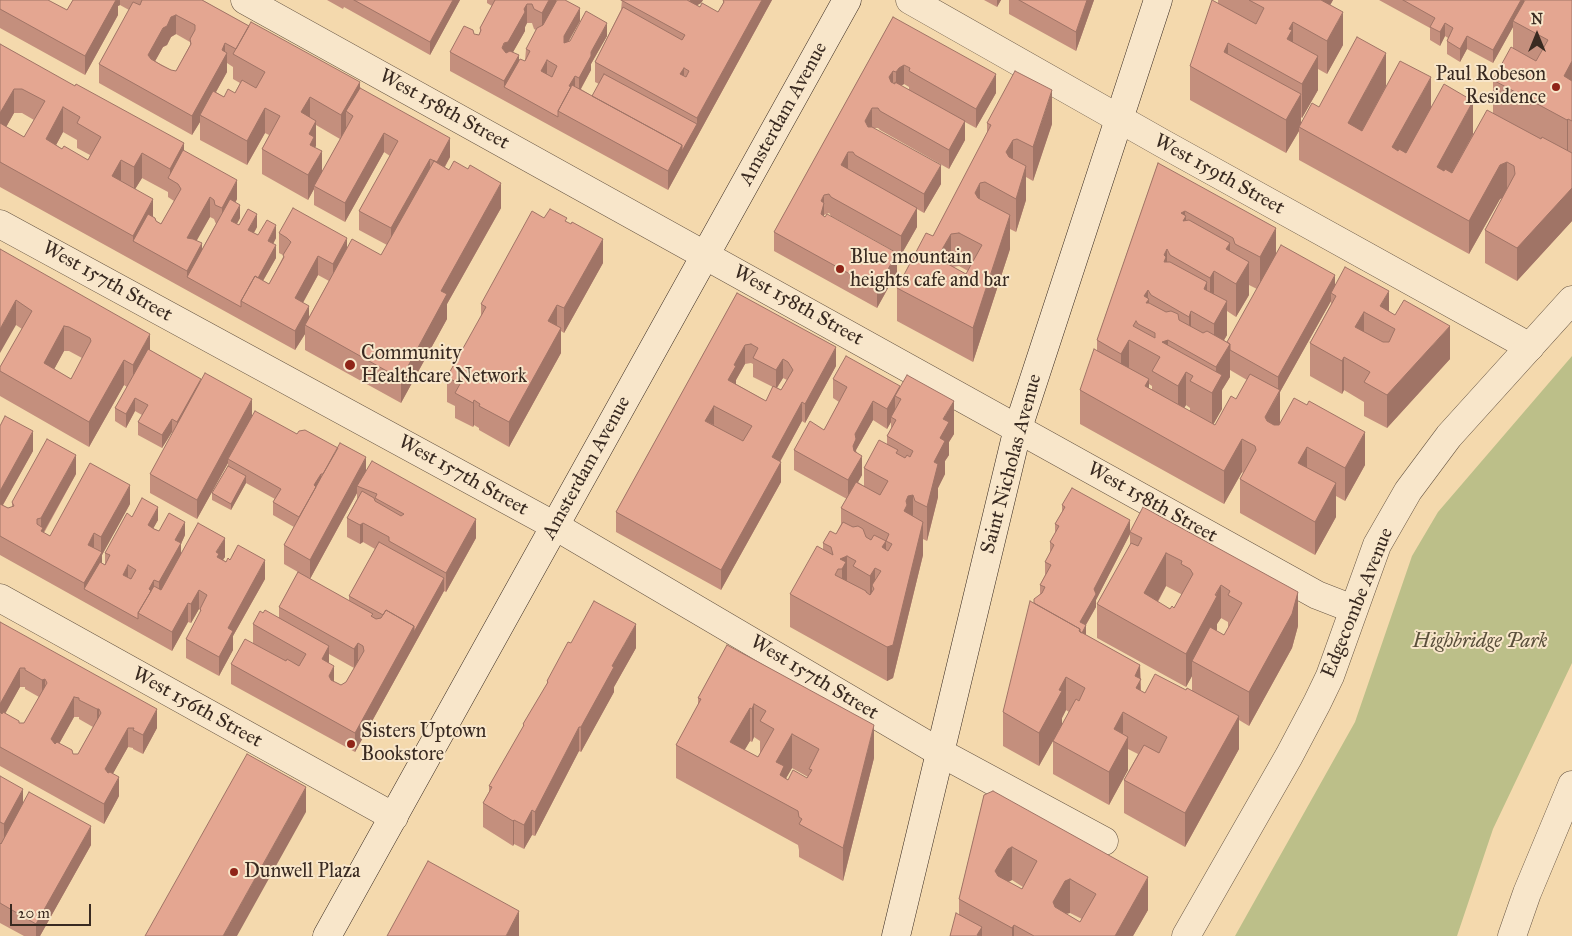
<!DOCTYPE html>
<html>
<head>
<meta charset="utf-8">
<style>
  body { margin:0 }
  #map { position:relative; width:1572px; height:936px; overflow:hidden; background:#f4d9ad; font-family:"IM FELL Great Primer",serif }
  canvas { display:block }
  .north { position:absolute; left:1512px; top:10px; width:50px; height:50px; -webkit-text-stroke:4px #f8e6ca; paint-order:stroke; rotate:0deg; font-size:14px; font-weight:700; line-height:20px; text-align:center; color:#392a21 }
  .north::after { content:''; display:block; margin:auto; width:18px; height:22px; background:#392a21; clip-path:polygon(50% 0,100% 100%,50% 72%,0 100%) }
  .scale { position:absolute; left:10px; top:904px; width:81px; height:22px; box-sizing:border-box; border:2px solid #392a21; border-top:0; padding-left:6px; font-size:15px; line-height:18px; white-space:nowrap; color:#392a21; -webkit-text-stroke:4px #f8e6ca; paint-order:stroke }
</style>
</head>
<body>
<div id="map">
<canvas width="1572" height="936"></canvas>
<div class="north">N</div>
<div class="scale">20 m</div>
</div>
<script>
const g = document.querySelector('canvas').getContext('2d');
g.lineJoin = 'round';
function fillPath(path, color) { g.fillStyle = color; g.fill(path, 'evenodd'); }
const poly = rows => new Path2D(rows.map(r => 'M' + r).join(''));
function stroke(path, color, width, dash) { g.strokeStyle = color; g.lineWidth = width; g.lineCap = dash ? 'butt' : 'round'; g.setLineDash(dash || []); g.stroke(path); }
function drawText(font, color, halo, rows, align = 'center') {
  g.font = font + ' "IM FELL Great Primer",serif'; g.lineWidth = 4; g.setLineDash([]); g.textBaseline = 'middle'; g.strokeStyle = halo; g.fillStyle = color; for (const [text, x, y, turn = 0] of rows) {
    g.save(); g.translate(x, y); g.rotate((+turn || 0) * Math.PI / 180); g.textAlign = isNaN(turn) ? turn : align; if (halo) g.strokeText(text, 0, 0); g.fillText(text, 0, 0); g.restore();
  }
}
fillPath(poly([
  [1572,356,1572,663,1493,829,1457,936,1235,936,1355,722,1412,556,1438,512]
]), '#bcbf89');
const minor = poly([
  [245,0,1317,595,1353,609],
  [910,0,1162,143,1530,347],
  [0,224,555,526,941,753,1104,841],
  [0,598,394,817]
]);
const tertiary = poly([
  [1186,936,1289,756,1317,703,1330,676,1377,545,1408,491,1449,436,1572,300],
  [1512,936,1527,893,1572,785]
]);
const secondary = poly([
  [327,936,847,0],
  [896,936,1018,428,1158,0]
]);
stroke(minor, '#685644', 29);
stroke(tertiary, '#685644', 29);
stroke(secondary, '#392a21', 29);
stroke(minor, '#f8e6ca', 28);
stroke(tertiary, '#f8e6ca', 28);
stroke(secondary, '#f8e6ca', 28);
fillPath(poly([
  [0,0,67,10,73,0,202,0,360,88,450,157,445,167,501,208,447,304,447,319,401,403,305,350,305,334,295,350,0,187,0,44,184,151,237,199,235,203,240,218,237,224,257,227,254,233,258,235,276,238,273,244,276,258,263,281,269,284,283,257,283,255,279,253,279,233,347,249,381,255,387,245,359,230,359,211,390,156,384,152,345,222,314,205,314,189,308,200,262,174,262,149,269,135,265,133,247,165,200,140,200,122,192,135,99,83,99,64,129,10,120,5,118,6,118,15,85,75,0,28],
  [176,34,190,42,190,45,176,71,171,70,155,61,163,47,167,45,171,37],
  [227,63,233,67,233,79,240,83,235,93,224,97,216,92,227,72],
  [14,113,22,113,34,120,24,137,6,127],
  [316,125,340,139,322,172,315,147,316,146],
  [63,132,77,140,77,148,90,155,88,160,62,149,56,145],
  [142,178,168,192,168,197,174,201,161,224,156,221,135,189],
  [210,217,214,219,216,224,202,249,196,240],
  [318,275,329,281,309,317,303,303],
  [327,0,460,0,430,55,344,7,343,9],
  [487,0,556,0,556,1,580,21,569,41,607,36,591,64,591,70,581,89,592,96,599,84,595,82,595,62,621,10,622,0,703,0,701,3,697,5,700,7,718,12,723,3,723,0,772,0,668,190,450,71,450,52,479,35,480,32,480,28,492,6,487,3],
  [527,23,532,23,534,29,536,30,526,49,525,61,519,61,513,52,525,31,525,27],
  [984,0,1001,0,997,7],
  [1009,0,1094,0,1076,51,1009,14],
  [1218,0,1333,0,1330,5,1343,45,1327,74,1318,69,1318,90,1302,118,1301,117,1301,123,1319,107,1386,86,1431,108,1473,134,1493,113,1493,80,1513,49,1513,27,1493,63,1467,49,1460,62,1447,54,1447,41,1448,38,1445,36,1440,46,1430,40,1430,28,1379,0,1524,0,1524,2,1572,0,1572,221,1517,281,1485,263,1485,230,1502,198,1500,199,1469,254,1299,160,1299,131,1286,153,1190,100,1190,66,1218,3],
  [893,17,996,93,976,128,965,122,965,140,949,169,880,130,878,128,874,128,941,184,924,213,917,209,917,227,901,255,831,216,829,213,824,215,824,216,897,272,877,308,774,251,774,232],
  [904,84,909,87,909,90,901,86],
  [987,123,1052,124,1033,181,1026,177,1026,200,1016,232,1010,229,1010,249,973,362,897,321,897,288,933,236,987,134],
  [959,266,968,271,966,274,953,267],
  [1158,163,1276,254,1335,287,1389,311,1450,359,1387,428,1364,416,1364,402,1344,390,1342,394,1310,376,1310,343,1331,304,1331,301,1280,392,1280,423,1365,465,1345,501,1336,496,1336,517,1315,555,1240,513,1240,479,1243,473,1242,472,1224,504,1080,424,1080,390,1097,350,1097,340],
  [1249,285,1257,289,1227,342,1224,340,1227,335,1227,311,1236,317,1249,295],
  [1230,370,1247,380,1236,399,1215,425,1213,424,1222,409,1222,390,1230,377],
  [1149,384,1152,386,1152,390,1149,388],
  [1186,405,1190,408,1190,411,1184,408],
  [544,218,567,222,603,263,564,333,561,331,561,353,509,447,479,430,479,428,474,425,473,427,455,418,455,406,447,402,447,377,481,317,481,304],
  [0,249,150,350,252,415,297,434,366,470,476,538,446,592,444,591,355,752,231,684,231,664,253,643,253,624,263,613,279,618,279,607,298,572,284,564,284,545,294,527,273,515,273,502,275,499,246,483,231,510,212,500,212,493,228,466,228,463,197,519,150,493,150,474,173,433,172,432,162,448,138,435,138,422,142,415,135,411,126,428,115,421,115,408,127,387,124,385,89,447,0,396,0,367,22,329,16,325],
  [64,351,69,351,82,358,71,379,54,369],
  [357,493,357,499,347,518,347,537,360,544,363,542,375,549,349,596,349,601,310,579],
  [329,654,354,668,346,682,341,685,334,682,329,663],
  [737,293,836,366,805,423,802,421,780,462,781,482,721,590,616,532,616,512],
  [751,363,753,364,753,377,773,387,766,401,736,384,736,380,745,364],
  [783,378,787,380,781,390,777,388],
  [833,379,900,388,954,434,949,442,949,455,945,461,945,474,938,488,938,497,927,541,923,539,923,555,893,678,887,681,790,627,790,594,823,550,823,543,836,534,841,524,841,508,847,499,794,470,794,450,824,430,839,402,833,398],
  [873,420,887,429,891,422,891,429,887,436,887,444,864,468,864,486,858,482,862,475,856,450],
  [0,426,33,451,3,505,8,508,12,507,12,502,76,474,44,533,50,536,130,504,102,555,102,563,105,565,105,553,132,517,158,520,153,528,159,531,185,535,181,544,181,555,225,557,223,560,265,579,233,636,233,650,219,676,186,658,186,639,200,614,200,610,199,609,191,623,188,622,172,651,0,555],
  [1062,505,1130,531,1298,626,1292,648,1249,726,1239,720,1239,749,1185,847,1124,813,1124,780,1138,754,1128,749,1128,770,1109,805,1053,774,1053,741,1069,712,1066,710,1062,718,1062,725,1039,766,1003,746,1003,712,1034,603,1040,594,1040,585,1045,575,1045,562,1050,553,1050,542,1055,533,1055,524,1062,512],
  [1130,534,1130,546,1097,604,1097,638,1186,687,1192,676,1192,690,1145,693,1141,691,1140,665,1086,635,1086,625,1096,607,1096,600],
  [1166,586,1181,594,1181,596,1174,608,1170,609,1158,602],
  [1221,618,1228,622,1228,628,1224,635,1217,631,1217,624],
  [0,622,157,728,143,754,133,749,133,748,128,747,113,773,119,796,104,824,0,766],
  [20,687,25,687,25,689,39,697,24,723,19,723,5,713],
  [74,717,79,717,79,719,93,727,78,754,73,754,59,744],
  [571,643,636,648,614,687,614,692,581,752,579,751,535,836,532,835,524,849,514,844,513,846,483,827,483,803,489,792,489,786,523,727,523,724,547,684,547,681],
  [727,645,874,758,843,881,799,857,799,850,798,845,676,778,676,745,698,705,698,698],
  [754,737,760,741,760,754,758,757,744,750,750,741,752,742],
  [792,768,808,777,807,778,788,780,786,778],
  [0,776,23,804,91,845,40,936,24,936,0,923],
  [984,795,1148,910,1133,936,950,936,959,914,959,899],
  [1012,880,1023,887,1022,889,1008,882],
  [1070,913,1082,919,1080,922,1066,914]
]), '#c48f7d');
fillPath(poly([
  [113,0,120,0,120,5,118,6,118,15,85,75,85,56],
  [453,0,460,0,430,55,430,42],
  [549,0,556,0,556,6,542,33,542,13],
  [690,0,703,0,701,3,696,6,690,16],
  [762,0,772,0,668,190,668,171,682,145,697,124,697,118],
  [997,0,1001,0,997,7],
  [1087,0,1094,0,1076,51,1076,32],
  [1316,0,1333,0,1316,31],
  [1521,0,1524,0,1524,7,1513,21,1513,27,1493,63,1493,50],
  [527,4,527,23,525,27,525,31,508,61,502,48],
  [580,8,580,21,564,49,564,36],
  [1343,12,1343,45,1327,74,1327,41],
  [176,15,176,34,171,37,167,45,163,47,148,74,148,55,163,28,171,17],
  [1293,22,1293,55,1287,39,1289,29],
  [607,23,607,36,591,64,591,70,579,92,579,78,591,52],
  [1445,23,1445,36,1440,46,1440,32],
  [1467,36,1467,49,1460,62,1460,49],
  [225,43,225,56,227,53,227,72,202,117,200,115,200,122,192,135,192,116],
  [1228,43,1228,77,1224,52],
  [1386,53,1386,86,1349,155,1348,123],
  [519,55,519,74,504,87,504,101,504,81],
  [1318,56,1318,90,1302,118,1302,84],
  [547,60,547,74,541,84,541,71],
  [1572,61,1572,94,1564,76],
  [904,65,904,84,899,87,896,92,896,72,899,68],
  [684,68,684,87,680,74],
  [893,71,893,90,889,77],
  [996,74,996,93,976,128,976,109],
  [575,76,575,89,569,86],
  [1431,77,1431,110,1392,178,1392,147],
  [360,82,360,107,353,116,346,111,346,131,341,139,341,115],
  [14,89,14,113,0,138,0,113],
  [1052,90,1052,124,1033,181,1033,147],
  [1301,94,1301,128,1299,127,1299,131,1286,153,1286,120],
  [310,97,310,121,301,112],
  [1473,101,1473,134,1437,200,1437,167],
  [63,107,63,132,46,164,46,139],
  [265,108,265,133,247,165,247,141],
  [872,108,872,128,865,141,865,121],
  [1568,119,1568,152,1567,154,1567,120],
  [316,121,316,146,314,149,310,169,309,134],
  [965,121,965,140,949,169,949,150],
  [384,133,384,152,345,222,345,203],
  [450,138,450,157,436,182,436,162],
  [1013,140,1013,173,1006,152],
  [184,143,184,168,170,179,170,169],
  [322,151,322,176,314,186,314,189,308,200,308,175],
  [848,152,848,171,841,165],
  [142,153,142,178,134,191,134,167],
  [430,159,430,178,391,248,391,228],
  [121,160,121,184,112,176],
  [1507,162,1507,196,1500,199,1469,254,1469,221,1500,165],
  [941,165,941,184,924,213,924,194],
  [1026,166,1026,200,1016,232,1016,199],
  [237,180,237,199,222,227,222,208],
  [501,183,501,208,447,304,447,319,401,403,401,379,441,291],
  [980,183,980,216,975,193],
  [1572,188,1572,221,1517,281,1517,248],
  [824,195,824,222,821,233,821,201],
  [210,197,210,217,187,258,187,238],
  [153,199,153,223,133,241,133,260,133,236],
  [240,205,240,218,231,234,231,221],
  [917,208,917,227,901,255,901,236],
  [1185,211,1185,218,1186,216,1186,249,1181,213],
  [257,214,257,227,248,243,248,230],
  [1010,215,1010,249,973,362,973,328],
  [276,225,276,238,268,254,268,241],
  [1276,228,1276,262,1260,290,1260,257],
  [951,234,951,267,937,258],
  [347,238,347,257,333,283,333,264],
  [603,239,603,263,564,333,564,308],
  [202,243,202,263,187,277,187,271],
  [1230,243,1230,276,1226,249],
  [276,245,276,258,249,305,244,302],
  [1167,249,1167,283,1166,283,1164,255],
  [897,253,897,272,877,308,877,289],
  [318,256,318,275,295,317,295,298],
  [1249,262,1249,295,1236,317,1236,284],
  [1214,271,1214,304,1210,311,1210,278],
  [1335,275,1335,294,1331,293,1331,301,1280,392,1280,424,1265,450,1265,417,1278,395,1278,377],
  [1207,282,1207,316,1204,289],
  [1148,290,1148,301,1149,299,1149,330,1144,296],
  [1389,291,1389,325,1380,306],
  [16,300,16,325,0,353,0,329],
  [1227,301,1227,335,1214,357,1214,324],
  [557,305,557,329,548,321],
  [309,306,309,326,305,325,305,334,295,350,295,331],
  [1191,311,1191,344,1189,350,1189,317],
  [1364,312,1364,345,1355,327],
  [64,326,64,351,44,388,44,363],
  [1450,326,1450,359,1387,428,1387,395],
  [561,328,561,353,509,447,509,422],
  [150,334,150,359,133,390,133,365],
  [1129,340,1129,373,1121,387,1121,354],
  [1168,340,1168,374,1162,342],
  [1230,344,1230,377,1222,390,1222,409,1212,427,1212,393,1216,386,1216,367],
  [745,345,745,364,736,380,736,385,728,380,734,365],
  [836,347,836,366,805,423,805,404],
  [1344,357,1344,390,1342,394,1342,361],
  [783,359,783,378,776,389,776,370],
  [124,360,124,385,89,447,89,422],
  [1186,372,1186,405,1178,419,1178,386],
  [201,379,177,435,177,422],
  [1149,379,1149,412,1145,386],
  [900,386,900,399,895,396,895,414,891,417,891,422,887,429,887,409],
  [135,398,135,411,126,428,126,414],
  [252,399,252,418,228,459,228,463,197,519,197,500],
  [474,400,474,425,473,427,473,403],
  [873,401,873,420,856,450,856,458,853,465,853,446,855,434],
  [954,401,954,434,949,442,949,455,945,461,945,474,938,488,938,497,927,541,927,507,934,462,943,419],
  [802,402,802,421,772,476,772,457],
  [714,406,714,425,705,421],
  [172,419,172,432,162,448,162,435],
  [33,431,33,451,0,510,0,491],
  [1365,432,1365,465,1345,501,1345,468],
  [1242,439,1242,472,1224,504,1224,471],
  [1307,447,1307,480,1298,463],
  [76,455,76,474,43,533,41,550,41,518],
  [862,456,862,475,848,500,848,480],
  [366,457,366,477,357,486,357,493,310,579,310,560],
  [781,462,781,482,721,590,721,570],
  [321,474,321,488,318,492,314,485],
  [246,476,246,483,231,510,231,504],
  [1336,483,1336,517,1315,555,1315,522],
  [130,485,130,504,102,555,102,572,84,589,84,583,101,554,101,537],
  [913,495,913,528,904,511,906,501,908,496],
  [158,507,158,520,148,538,148,525],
  [476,519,476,538,446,592,446,573],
  [1130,520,1130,534,1096,600,1096,607,1080,635,1079,631,1080,622,1094,589],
  [185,522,185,535,181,544,181,556,159,595,159,582,175,540],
  [923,522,923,555,893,678,887,681,887,647],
  [363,523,363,542,360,544,360,525],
  [94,533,94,552,88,545],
  [225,538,225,557,219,566,216,552],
  [886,541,886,574,882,547],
  [1166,553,1166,586,1144,626,1144,593],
  [847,556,847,589,842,602,842,569,840,559],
  [265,560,265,579,233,636,233,650,219,676,219,657,228,628],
  [128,565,128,578,123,575],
  [875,568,875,601,874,589,872,585,872,606,870,609,870,576],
  [444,578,444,591,355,752,355,733,414,626],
  [154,580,154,593,149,589],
  [1221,585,1221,618,1217,624,1217,630,1198,664,1192,661,1192,676,1186,687,1186,654],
  [199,590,199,609,191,623,191,604],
  [1298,592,1298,626,1292,648,1249,726,1249,692],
  [188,603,188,622,172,651,172,632],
  [636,624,636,648,614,687,614,692,581,752,581,727,612,666],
  [1086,625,1086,639,1081,635],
  [358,643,358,662,354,668,354,649],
  [329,646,329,665,322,659],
  [1140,665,1141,712,1137,720,1135,676],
  [334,666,334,685,329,676],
  [20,668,20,687,0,723,0,704],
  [1066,677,1066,710,1062,718,1062,725,1039,766,1039,733,1059,690],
  [45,679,45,698,42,699,42,680],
  [74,697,74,717,51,758,51,739],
  [754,704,754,737,752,742,752,709],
  [750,708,750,741,730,775,730,742],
  [97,709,99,709,99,728,97,729],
  [157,709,157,728,143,754,143,735],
  [1123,712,1123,746,1114,729],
  [1239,716,1239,749,1185,847,1185,813],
  [874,725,874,758,843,881,843,848],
  [579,727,579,751,535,836,535,812],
  [128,728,128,747,105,788,105,769],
  [792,734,792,768,784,782,784,799,776,762],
  [1128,737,1128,770,1109,805,1109,772],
  [119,777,119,796,104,824,104,804],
  [306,787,306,812,237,936,223,936],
  [23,789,23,814,4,848,4,824],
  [532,810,532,835,524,849,524,825],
  [514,820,514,844,513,846,513,821],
  [91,826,91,845,40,936,36,936,36,924],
  [1012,847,1012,880,1008,882,995,905,995,871,1008,849],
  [1148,877,1148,910,1133,936,1115,936],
  [1070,879,1070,913,1065,914,1053,935,1053,902,1065,881],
  [519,911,519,936,506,936],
  [1014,925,1014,936,1012,936,1012,928],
  [982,927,982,936,977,936,977,935]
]), '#a07466');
const building = poly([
  [0,0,48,0,67,10,73,0,116,0,85,56,0,9,0,0],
  [142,0,202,0,249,26,236,49,225,43,222,50,227,53,192,116,99,64,133,2,140,5,142,0],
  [176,15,195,25,195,30,190,39,191,44,176,71,171,70,161,65,151,59,148,55,163,28,167,26,171,17,176,15],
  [354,0,453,0,430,42,354,0],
  [495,0,549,0,542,13,534,9,532,4,527,4,524,9,525,12,508,42,504,43,502,48,506,53,510,51,519,55,504,81,450,52,464,26,473,30,474,34,479,35,481,30,480,28,495,0],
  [557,0,565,0,580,8,564,36,564,43,570,41,586,11,607,23,591,52,591,56,579,78,575,76,569,86,571,87,558,111,558,117,504,87,520,59,525,61,530,51,526,49,537,28,543,25,557,0],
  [547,60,557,66,552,77,541,71,547,60],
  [621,0,687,0,700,7,702,3,718,12,724,2,723,0,762,0,697,118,595,62,623,7,682,40,685,35,621,0],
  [684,68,689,71,686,77,680,74,684,68],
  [1019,0,1087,0,1076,32,1019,0],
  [1212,0,1256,24,1264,8,1249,0,1321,0,1343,12,1327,41,1293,22,1289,29,1292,30,1287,39,1318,56,1302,84,1228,43,1224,52,1301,94,1286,120,1190,66,1212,0],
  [1403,0,1521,0,1493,50,1467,36,1460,49,1447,41,1453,28,1445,23,1440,32,1430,27,1435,18,1403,0],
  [1525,0,1572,0,1572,61,1564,76,1572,81,1572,121,1568,119,1567,120,1493,80,1511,47,1536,61,1548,40,1513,21,1525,0],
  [893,17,996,74,976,109,909,71,910,68,904,65,899,68,896,72,893,71,889,77,891,82,895,84,895,82,965,121,949,150,880,111,878,108,872,108,865,121,868,127,872,127,941,165,924,194,855,155,853,152,848,152,841,165,917,208,901,236,831,197,829,194,824,195,821,201,824,203,821,214,825,217,827,214,897,253,877,289,774,232,893,17],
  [251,22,360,82,341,115,310,97,301,112,316,121,309,134,314,137,310,145,322,151,308,175,262,149,280,116,265,108,247,141,200,115,213,91,224,97,228,89,235,93,242,80,256,88,265,72,233,54,251,22],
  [1357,37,1386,53,1348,123,1362,131,1400,61,1431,77,1392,147,1398,151,1399,149,1406,153,1444,84,1473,101,1437,167,1444,171,1445,169,1452,173,1487,110,1541,139,1542,137,1572,153,1572,188,1517,248,1485,230,1515,174,1514,166,1507,162,1500,165,1469,221,1299,127,1312,103,1319,107,1357,37],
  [0,44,75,86,76,84,184,143,170,169,142,153,134,167,121,160,112,176,153,199,133,236,0,162,0,123,24,137,45,101,22,89,14,89,0,113,0,44],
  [63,107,80,117,77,123,101,137,88,160,64,146,62,149,46,139,63,107],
  [1015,71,1052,90,1033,147,1017,139,1013,140,1006,152,1009,157,1026,166,1016,199,985,182,980,183,975,193,978,198,1010,215,973,328,897,288,926,233,933,236,991,125,987,123,1015,71],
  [959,233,982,245,966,274,937,258,951,234,959,233],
  [604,74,697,124,682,151,682,145,592,96,604,74],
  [572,85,682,145,668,171,558,111,572,85],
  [360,88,450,138,437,162,430,159,391,228,359,211,398,141,384,133,345,203,314,186,353,116,346,111,360,88],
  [183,150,237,180,222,208,215,205,214,200,210,197,187,238,193,239,202,243,187,271,133,241,148,214,155,218,156,221,161,224,181,189,178,184,168,178,183,150],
  [434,161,449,170,454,161,468,169,470,165,501,183,441,291,447,294,401,379,305,325,352,239,381,255,434,161],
  [1158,163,1276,228,1260,257,1235,244,1233,238,1185,211,1181,213,1186,216,1183,221,1189,220,1230,243,1226,249,1249,262,1236,284,1214,271,1210,278,1170,255,1167,249,1164,255,1166,257,1164,262,1170,262,1207,282,1204,289,1227,301,1214,324,1191,311,1189,317,1151,295,1148,290,1144,296,1149,299,1146,303,1149,303,1166,312,1171,311,1178,314,1179,320,1203,333,1207,331,1230,344,1216,367,1168,340,1162,342,1222,375,1212,393,1190,381,1193,376,1186,372,1178,386,1152,371,1160,357,1129,340,1121,354,1097,340,1158,163],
  [1136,321,1138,324,1155,333,1155,338,1133,326,1136,321],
  [230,199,240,205,231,221,239,225,248,209,257,214,248,230,258,235,267,220,276,225,268,241,276,245,258,278,255,276,241,301,241,307,187,277,230,199],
  [293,208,347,238,333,264,318,256,295,298,309,306,295,331,241,301,255,276,269,284,284,257,283,255,291,242,287,238,279,233,293,208],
  [550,209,567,218,565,221,571,224,572,222,603,239,564,308,557,305,548,321,561,328,509,422,479,406,480,404,474,400,473,403,455,393,460,384,447,377,486,307,481,304,532,211,544,218,550,209],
  [1281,245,1335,275,1278,377,1230,350,1230,344,1227,342,1281,245],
  [0,249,150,334,133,365,124,360,89,422,0,371,0,367,32,311,16,300,0,329,0,249],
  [64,326,69,327,90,338,91,341,71,379,44,363,64,326],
  [1345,267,1389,291,1380,306,1395,315,1404,300,1450,326,1387,395,1364,382,1370,372,1344,357,1342,361,1310,343,1336,296,1331,293,1345,267],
  [1364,312,1395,329,1389,342,1383,342,1355,327,1364,312],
  [737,293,836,347,805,404,802,402,772,457,781,462,721,570,616,512,737,293],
  [751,344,758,348,753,358,776,370,783,359,788,362,793,370,781,390,773,386,766,401,728,380,736,366,734,365,745,345,751,344],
  [714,406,752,426,743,441,705,421,714,406],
  [148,349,201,379,177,422,172,419,162,435,138,422,148,405,135,398,126,414,115,408,148,349],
  [1094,349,1149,379,1145,386,1215,425,1231,396,1236,399,1250,374,1280,390,1265,417,1267,421,1274,425,1279,425,1294,398,1307,405,1309,401,1365,432,1345,468,1307,447,1298,463,1336,483,1315,522,1240,479,1256,450,1255,446,1242,439,1224,471,1080,390,1094,349],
  [846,356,900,386,887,409,873,401,855,434,856,439,853,446,854,451,862,456,848,480,794,450,810,421,824,430,847,387,833,379,846,356],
  [205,373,252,399,197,500,150,474,205,373],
  [907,375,954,401,943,419,949,422,940,438,945,441,934,462,938,464,927,507,915,501,913,495,908,496,906,501,907,505,904,511,923,522,893,645,887,647,790,594,817,546,833,555,831,547,823,543,830,531,836,534,843,522,853,527,858,526,863,529,866,537,871,540,874,535,886,541,889,534,841,508,856,482,880,495,888,481,864,468,879,440,898,450,896,453,905,458,907,455,910,457,913,451,887,436,896,420,891,417,901,399,895,396,907,375],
  [886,541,892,544,888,551,882,547,886,541],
  [847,556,856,561,853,566,870,576,875,568,881,571,872,585,874,589,870,595,866,592,866,591,835,575,838,569,842,569,846,562,840,559,847,556],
  [255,411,297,434,299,431,305,430,338,448,323,474,321,474,314,485,316,487,299,517,273,502,281,489,228,459,255,411],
  [5,416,33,431,0,491,0,426,5,416],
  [47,439,76,455,41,518,37,519,37,524,43,528,41,531,50,536,90,463,130,485,101,537,94,533,88,545,102,552,84,583,0,536,0,504,8,508,14,506,12,502,47,439],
  [340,443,366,457,310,560,284,545,340,443],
  [372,461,476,519,446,573,389,541,389,537,363,523,360,525,347,518,362,491,374,498,375,501,401,516,404,514,375,498,377,494,357,486,372,461],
  [228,466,246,476,231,504,212,493,228,466],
  [1072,488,1130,520,1094,589,1096,594,1080,622,1086,625,1082,633,1080,632,1080,629,1034,603,1034,599,1042,593,1045,587,1040,585,1051,565,1045,562,1054,545,1050,542,1059,526,1055,524,1065,507,1062,505,1072,488],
  [142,498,158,507,148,525,154,529,159,531,169,513,185,522,175,540,181,543,159,582,154,580,149,589,151,591,138,613,138,619,84,589,100,562,105,565,110,555,105,553,127,513,132,517,142,498],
  [128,565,136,570,131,579,123,575,128,565],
  [1143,507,1298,592,1292,614,1249,692,1192,661,1210,627,1224,635,1242,603,1228,595,1230,591,1221,585,1215,595,1217,596,1186,654,1097,604,1131,543,1138,546,1142,538,1130,532,1143,507],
  [1166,553,1182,561,1181,564,1190,569,1193,574,1174,608,1172,606,1170,609,1144,593,1166,553],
  [198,523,225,538,216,552,219,554,217,557,226,562,228,558,230,560,238,545,265,560,228,628,233,631,219,657,186,639,201,610,200,609,207,595,199,590,191,604,188,603,172,632,138,613,154,586,161,590,198,523],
  [379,542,444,578,414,632,414,626,386,610,383,615,349,596,379,542],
  [298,572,373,614,371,616,376,619,381,618,386,610,414,626,355,733,231,664,245,639,286,661,287,659,299,666,306,654,253,624,260,611,263,613,265,610,329,646,322,659,334,666,329,676,331,680,341,685,346,682,364,651,363,646,358,643,354,649,279,607,298,572],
  [594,601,636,624,612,666,614,667,581,727,579,727,535,812,532,810,524,825,514,820,513,821,483,803,492,787,489,786,524,725,523,724,548,682,547,681,568,642,571,643,594,601],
  [1030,601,1080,629,1079,631,1140,665,1135,676,1141,679,1136,688,1145,693,1155,674,1186,690,1187,688,1239,716,1185,813,1124,780,1144,745,1159,753,1167,737,1123,712,1114,729,1128,737,1109,772,1053,741,1076,699,1079,701,1085,688,1066,677,1059,690,1062,691,1039,733,1003,712,1030,601],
  [0,622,157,709,143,735,133,730,134,728,128,728,105,769,108,773,110,772,119,777,104,804,0,747,0,712,2,714,3,712,19,721,19,723,24,723,47,683,45,679,42,680,25,670,25,668,20,668,0,704,0,622],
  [74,697,79,698,79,700,97,709,99,709,101,713,78,754,73,754,72,750,57,742,55,744,51,739,74,697],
  [727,645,874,725,843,848,799,824,802,819,799,817,798,811,676,745,701,699,698,698,727,645],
  [754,704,766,711,760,721,774,729,758,757,730,742,750,708,752,709,754,704],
  [792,734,819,749,809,769,812,770,807,778,793,770,788,780,780,775,784,766,776,762,792,734],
  [247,754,306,787,223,936,145,936,247,754],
  [0,776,23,789,4,824,0,822,0,776],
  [993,791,1148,877,1115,936,1034,936,1014,925,1012,928,959,899,984,795,993,791],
  [1012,847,1037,861,1022,889,998,876,995,871,1008,849,1012,847],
  [1070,879,1096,894,1080,922,1055,907,1053,902,1065,881,1070,879],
  [29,792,91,826,36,924,0,903,0,843,1,844,29,792],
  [428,861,519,911,506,936,387,936,428,861],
  [956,913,982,927,977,935,979,936,950,936,956,913]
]);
fillPath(building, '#e4a691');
stroke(building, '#a07466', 1);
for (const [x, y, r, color] of [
  [1556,87,5,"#8f2418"],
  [840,269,5,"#8f2418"],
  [350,365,6,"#8f2418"],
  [351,744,5,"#8f2418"],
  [234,872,5,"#8f2418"]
]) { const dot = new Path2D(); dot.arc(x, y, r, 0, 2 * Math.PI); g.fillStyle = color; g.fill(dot); stroke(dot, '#f8e6ca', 2); }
drawText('20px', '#392a21', '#f8e6ca', [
  ["Paul Robeson",1546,75,"right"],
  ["Residence",1546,98,"right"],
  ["Blue mountain",850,258],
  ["heights cafe and bar",850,281],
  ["Community",361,354],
  ["Healthcare Network",361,377],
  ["Sisters Uptown",361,732],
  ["Bookstore",361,755],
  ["Dunwell Plaza",244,872]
], 'left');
drawText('20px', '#392a21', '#f8e6ca', [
  ["West 158th Street",444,110,29],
  ["Amsterdam Avenue",784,114,-61],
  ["West 159th Street",1219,175,29],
  ["West 157th Street",107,282,29],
  ["West 158th Street",798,306,29],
  ["Saint Nicholas Avenue",1012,464,-75],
  ["Amsterdam Avenue",587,468,-61],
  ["West 157th Street",463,476,29],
  ["West 158th Street",1152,503,29],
  ["Edgecombe Avenue",1358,603,-68],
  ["West 157th Street",814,678,31],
  ["West 156th Street",197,708,29]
]);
drawText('italic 20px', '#5a4f3b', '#f8e6ca', [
  ["Highbridge Park",1480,642]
]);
</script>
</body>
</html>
